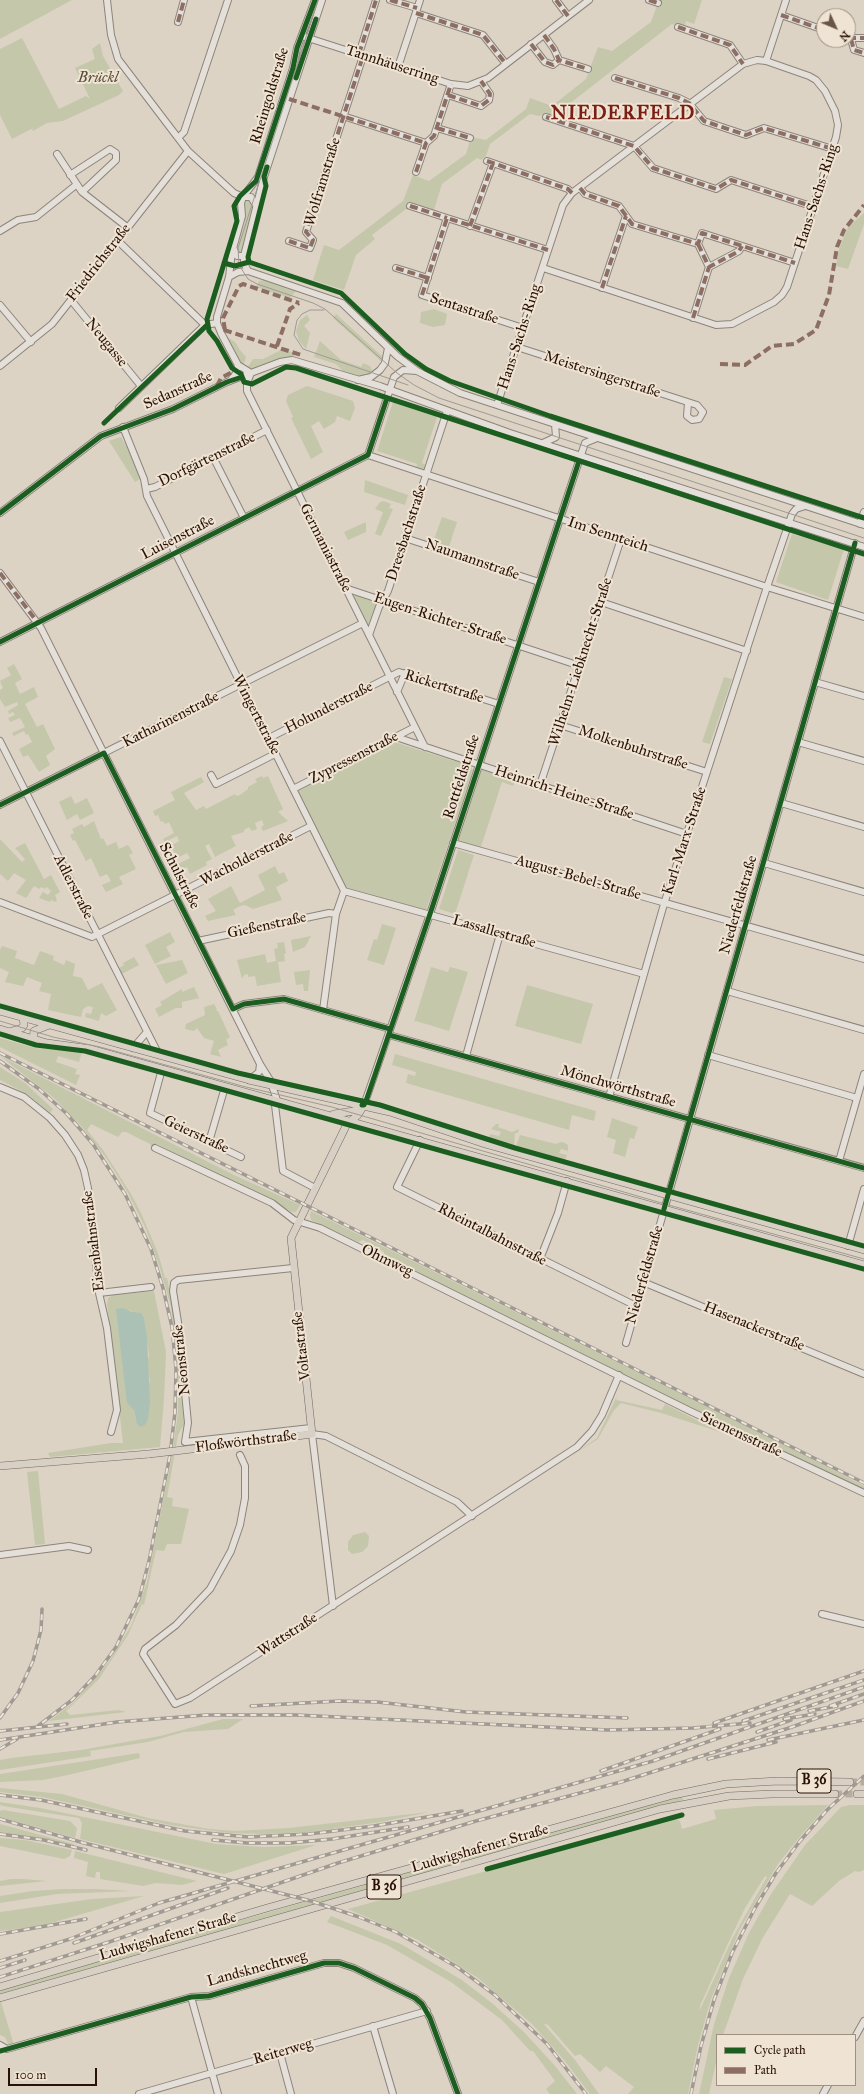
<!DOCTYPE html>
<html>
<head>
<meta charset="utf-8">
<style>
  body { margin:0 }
  #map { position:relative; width:864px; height:2094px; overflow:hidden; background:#dcd3c5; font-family:"IM FELL Great Primer",serif }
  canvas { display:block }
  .legend { position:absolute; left:716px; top:2034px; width:140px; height:52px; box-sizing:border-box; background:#efe4d3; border:1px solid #a09081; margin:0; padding:5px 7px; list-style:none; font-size:12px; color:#291105 }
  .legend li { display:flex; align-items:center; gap:8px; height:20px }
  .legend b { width:20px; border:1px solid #a09081 }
  .north { position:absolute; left:816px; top:8px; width:40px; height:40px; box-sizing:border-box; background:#efe4d3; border:1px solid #a09081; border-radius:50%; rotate:134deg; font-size:11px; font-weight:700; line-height:16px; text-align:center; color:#291105 }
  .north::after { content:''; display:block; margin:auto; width:14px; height:18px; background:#685548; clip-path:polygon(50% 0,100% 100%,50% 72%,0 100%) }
  .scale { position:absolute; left:8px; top:2068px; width:89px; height:18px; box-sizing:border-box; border:2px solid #291105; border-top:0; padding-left:5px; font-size:12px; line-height:14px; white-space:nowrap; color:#291105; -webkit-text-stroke:3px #efe4d3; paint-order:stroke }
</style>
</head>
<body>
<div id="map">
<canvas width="864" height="2094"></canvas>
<ul class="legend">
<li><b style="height:5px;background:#1b5e20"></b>Cycle path</li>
<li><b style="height:5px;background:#8d6e63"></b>Path</li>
</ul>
<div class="north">N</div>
<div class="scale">100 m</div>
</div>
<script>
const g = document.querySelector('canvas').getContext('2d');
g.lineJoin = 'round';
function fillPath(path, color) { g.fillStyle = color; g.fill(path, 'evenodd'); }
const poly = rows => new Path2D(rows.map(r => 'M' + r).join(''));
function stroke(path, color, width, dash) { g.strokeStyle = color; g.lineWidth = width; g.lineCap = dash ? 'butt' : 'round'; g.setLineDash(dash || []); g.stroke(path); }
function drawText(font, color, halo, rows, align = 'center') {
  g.font = font + ' "IM FELL Great Primer",serif'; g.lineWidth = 4; g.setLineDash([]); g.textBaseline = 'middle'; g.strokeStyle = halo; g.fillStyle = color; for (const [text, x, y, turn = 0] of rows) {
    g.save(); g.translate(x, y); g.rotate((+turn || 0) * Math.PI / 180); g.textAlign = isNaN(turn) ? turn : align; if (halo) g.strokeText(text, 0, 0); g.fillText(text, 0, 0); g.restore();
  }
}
fillPath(poly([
  [0,0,72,0,0,39],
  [659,0,702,0,694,24,686,21,684,29,672,24,560,111,555,108,552,119,541,115,539,116,530,114,490,144,486,156,481,160,477,158,442,184,433,213,410,206,372,235,375,239,356,255,344,290,313,280,324,245,339,250,403,201,413,175,429,181,466,154,471,137,486,140,526,109,530,98,552,106,586,79,598,47,612,51,651,22],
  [22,38,59,109,86,96,90,99,75,68,95,59,92,49,100,43,103,56,123,91,119,95,63,121,47,123,33,131,32,129,35,127,12,139,0,115,0,49],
  [245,199,250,200,253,207,242,253,239,255,237,249,245,222,243,204],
  [864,213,864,224,848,269,836,266,839,249,848,227],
  [265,280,296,291,290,298,256,287,259,281],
  [434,309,447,314,445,325,433,327,420,323,421,312],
  [336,314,383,357,382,362,333,318],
  [307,315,310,320,304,326,310,333,306,349,299,341,296,331,300,320],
  [227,337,235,342,240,350,246,357,243,366],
  [320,341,341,360,361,367,363,363,370,366,372,370,370,374,360,377,344,372,336,364,314,357],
  [281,350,292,352,295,356,277,360,252,369,247,368,253,359,263,359],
  [307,386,353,401,355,408,350,421,337,416,335,422,324,429,319,421,311,426,323,452,311,459,291,418,293,417,286,401,288,395],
  [393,402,437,417,422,463,426,465,424,471,416,469,417,464,377,451],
  [121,437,134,460,140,479,135,482,109,441],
  [365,480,408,495,405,505,364,492],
  [384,501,391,504,389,508,393,509,381,536,375,534,383,512,375,509,380,502],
  [442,517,457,522,449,547,433,542],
  [366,522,366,532,348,540,344,532],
  [792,534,844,549,828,600,776,582],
  [356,595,378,603,369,628,353,597],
  [14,664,22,679,15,683,20,694,34,687,38,697,25,704,37,727,43,724,55,749,46,756,50,765,39,772,28,755,23,757,19,749,32,742,28,734,26,735,24,731,14,736,12,733,25,727,20,718,10,722,8,718,15,715,13,712,9,714,8,711,18,705,17,702,5,707,0,699,0,690,3,688,0,681,11,675,7,668],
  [724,677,732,679,710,744,702,742],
  [394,742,470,766,473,770,426,910,344,887,298,794,299,789],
  [479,765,516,777,513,786,502,782,480,850,453,843],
  [262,776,263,778,268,776,283,809,278,812,288,821,263,831,261,827,264,825,262,820,255,823,257,829,252,831,249,827,244,830,244,832,231,836,236,846,215,857,209,844,205,846,212,859,206,862,207,865,190,874,187,867,178,871,176,865,190,858,187,853,177,858,171,846,179,841,177,836,165,842,163,839,174,833,169,822,165,824,163,821,161,822,158,815,155,816,153,811,175,800,171,792,201,777,204,782,184,793,196,810,204,806,206,809,235,794,236,796,240,795,248,789,248,787,257,782,255,779],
  [71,796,75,804,87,798,94,813,80,820,77,814,67,820,59,802],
  [94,821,101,839,103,838,107,846,116,842,119,849,128,845,133,853,129,855,136,869,119,877,123,884,106,892,102,885,111,881,107,874,100,877,91,858,86,861,75,840,73,841,70,835,74,833,72,829,82,824,84,827],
  [0,839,22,862,25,859,15,848,25,843,44,879,51,875,60,892,55,895,57,900,55,902,51,900,50,902,39,898,43,892,48,895,51,891,47,887,45,889,41,887,39,889,34,886,26,898,16,893,26,880,14,873,8,881,0,874],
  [458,850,474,855,455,914,439,909],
  [275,866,279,874,284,872,288,881,276,887,282,900,253,909,245,905,240,906,233,910,236,915,208,921,205,916,216,911,208,899,231,886,240,903,265,890,258,875],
  [382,924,396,928,384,965,367,960,374,939,377,940],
  [170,932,175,942,166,947,171,956,155,964,145,945],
  [311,936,305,947,293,952,291,940],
  [284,942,286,953,284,954,285,961,278,962,281,982,257,986,255,976,248,977,248,974,244,975,242,979,237,960,265,954,267,963,276,961,274,949,278,948,277,943],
  [2,946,17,951,15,958,34,965,40,951,54,956,53,960,64,965,66,960,75,964,73,976,82,978,88,990,102,983,117,1010,106,1016,101,1013,99,1021,85,1017,86,1013,91,1014,93,1007,88,1006,83,1009,81,1017,48,1010,51,994,39,991,42,983,27,977,23,986,5,982,9,972,0,968,0,950],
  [134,957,139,965,122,974,119,968,124,965,123,963],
  [182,960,188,973,166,984,156,965],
  [431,967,448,972,450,967,468,972,449,1031,416,1021,414,1022],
  [310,970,308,991,304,991,303,984,296,985,294,972],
  [527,985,593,1004,581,1044,515,1026],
  [194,987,199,998,182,1002,182,1008,176,1008,159,1017,155,1009,162,1005,160,1002,182,989,182,992],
  [214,1004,217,1009,215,1010,218,1011,230,1037,226,1040,228,1045,218,1050,221,1057,210,1054,214,1041,204,1038,197,1028,194,1031,185,1029,186,1024,205,1015,204,1007],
  [0,1038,35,1048,82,1052,79,1062,58,1056,56,1062,77,1069,75,1074,80,1075,76,1085,0,1047],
  [395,1054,596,1111,594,1121,572,1115,569,1130,406,1083,408,1074,415,1076,416,1072,392,1065],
  [0,1056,234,1175,300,1205,296,1212,292,1212,157,1144,151,1147,150,1144,126,1132,122,1132,118,1137,91,1124,87,1130,103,1150,131,1194,141,1213,158,1253,165,1278,167,1278,173,1309,183,1387,180,1389,184,1424,178,1435,167,1497,173,1498,172,1506,189,1509,181,1544,167,1544,164,1551,156,1550,144,1605,142,1604,128,1635,99,1679,66,1711,70,1715,119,1710,126,1712,49,1721,74,1702,108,1663,131,1626,147,1582,172,1456,178,1412,178,1368,171,1307,160,1268,146,1229,128,1193,107,1159,82,1127,54,1098],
  [0,1067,25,1083,53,1109,50,1113,27,1094,0,1080],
  [612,1118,638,1127,634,1139,630,1138,625,1157,613,1153,616,1140,607,1137],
  [496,1124,499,1124,498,1127,512,1132,519,1129,518,1133,515,1133,514,1145,489,1138,490,1134,499,1136,501,1132,491,1129],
  [520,1135,556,1144,561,1142,565,1143,568,1145,568,1151,561,1149,559,1153,567,1155,565,1160,516,1146],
  [311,1211,800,1453,864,1486,864,1489,699,1412,542,1335,428,1278,384,1254,384,1252,363,1240,358,1242,311,1220,310,1215],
  [154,1291,166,1352,164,1399,160,1447,50,1457,48,1453,111,1443,123,1443,107,1304,108,1298,113,1295],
  [129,1310,144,1318,149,1355,147,1365,150,1381,135,1418],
  [617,1396,616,1400,662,1410,665,1404,720,1432,661,1413,621,1403,614,1410,598,1439,576,1453,597,1438],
  [38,1471,45,1544,35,1545,27,1472],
  [365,1532,369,1536,368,1546,362,1552,352,1554,348,1550,348,1542,353,1535],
  [223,1719,243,1719,228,1729,184,1732,148,1742,90,1751,91,1756,0,1770,0,1760,11,1758,81,1750,160,1736],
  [139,1753,140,1758,68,1775,43,1780,0,1782,0,1774],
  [0,1788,62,1794,148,1818,209,1829,235,1831,289,1828,429,1812,381,1822,309,1832,267,1834,228,1833,170,1825,42,1797,0,1792],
  [682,1795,683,1800,0,1994,0,1990,136,1950],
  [0,1802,40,1808,216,1844,262,1847,316,1845,224,1874,80,1839,82,1823,79,1818,3,1806,0,1805],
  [828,1805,798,1839,778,1864,740,1929,711,1999,698,2045,688,2094,628,2094,634,2087,606,2066,600,2072,580,2054,575,2056,548,2025,543,2023,575,2060,599,2094,590,2094,564,2060,532,2024,478,1978,418,1940,348,1909,676,1819,680,1821,682,1829,716,1819,714,1810,757,1806],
  [765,1876,767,1877,732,1939,700,2010,700,2006,730,1939,745,1908],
  [850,1805,864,1805,864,1870,859,1872,855,1871,839,1881,812,1906,790,1894,762,1939,743,1979,723,2035,717,2035,717,2058,709,2094,699,2094,714,2024,729,1978,749,1933,771,1894,805,1845,841,1807],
  [3,1810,70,1821,77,1828,75,1838,0,1817,0,1811],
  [0,1824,74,1844,73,1846,30,1837,0,1833],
  [0,1838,25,1840,72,1850,70,1856,64,1859,0,1846],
  [75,1851,197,1881,182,1885,156,1883,143,1886,100,1879,100,1872,96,1872,95,1878,86,1876,88,1862,74,1858],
  [11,1879,23,1879,47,1881,0,1886,0,1881],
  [63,1889,96,1889,131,1891,57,1894,0,1903,0,1896,33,1891],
  [144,1896,41,1926,0,1931,0,1912,92,1899],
  [331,1916,401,1944,462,1980,493,2004,524,2032,556,2067,577,2094,550,2094,546,2089,555,2081,533,2051,530,2051,502,2020,451,1982,387,1945,327,1922],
  [0,2001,1,2002,14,2045,8,2044,5,2037,0,2035]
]), '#c4c7aa');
fillPath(poly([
  [123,1308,132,1312,141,1313,144,1318,147,1337,150,1401,148,1419,145,1425,140,1427,137,1424,134,1410,127,1403,116,1309]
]), '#abc1b5');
stroke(poly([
  [850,1782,864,1782],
  [835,1794,857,1794]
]), '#b8ac9f', 7, [7, 3.5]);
const minor = poly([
  [107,0,111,35,118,59,188,151,234,193,243,197,251,197,257,207],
  [390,0,417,8],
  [556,0,568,16],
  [649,0,658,3],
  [416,13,483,35,506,64],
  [781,15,824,30],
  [178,22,184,0],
  [678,27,730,45,743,64],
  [544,35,554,49,559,60,588,69],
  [302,36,451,84,468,86,488,78,589,0],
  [848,38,864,38],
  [851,39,854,50,864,53],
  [531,44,545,62,553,65,559,60],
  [359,54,376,0],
  [766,61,786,0],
  [398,67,420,0],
  [615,78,679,98,689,103,704,121,746,135,764,128,833,149],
  [448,95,481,106,489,100,490,94,481,81],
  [343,116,426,143],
  [546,117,634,146,653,168,716,189,731,180,814,207],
  [437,128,470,138],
  [178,138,184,132,228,0],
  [57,154,82,192,127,227],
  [487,161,568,189,572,193],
  [416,172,426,143,434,136,451,84],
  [70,175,110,149,116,153,116,160,82,192],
  [580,188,585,194,619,206,632,224,698,244,702,233,795,263],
  [410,206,447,218],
  [470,226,493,163],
  [0,231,18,220,36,217,76,185],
  [117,240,205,325],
  [289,241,310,248,313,240,306,232,363,56],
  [698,244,709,267,739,251,742,246],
  [233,247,237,256,244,256],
  [396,268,428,278],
  [248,271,244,263,244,256,263,180,322,0],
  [229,277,238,272,248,271,342,303,397,356,417,371,460,393,864,525],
  [602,288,626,216],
  [71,300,141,386],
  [0,305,31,342],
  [693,318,709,267],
  [523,328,422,295,447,218,548,250],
  [517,347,697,405,703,412,699,419,692,420,687,416,688,403],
  [0,366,52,324,188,151],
  [251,373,247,383,247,391,425,747],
  [251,373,238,365,221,333,217,323,217,317,229,277,232,252,242,216,241,203,243,197,258,177,293,68,297,48,315,0],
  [358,380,371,377,380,370,385,363,388,348],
  [230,381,237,372,238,365],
  [497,405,563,205,572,193,743,64,757,60,766,61,809,76,816,80,825,91,835,111,838,125,836,137,787,287,782,295,774,302,732,324,716,325,543,268],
  [119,408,205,325,217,323],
  [123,427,144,479,147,496,344,891,336,914,323,1010],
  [543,443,556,437,555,424],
  [368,455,767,587,864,617],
  [368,455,394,377,403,370,417,371],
  [213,457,244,518],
  [146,489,155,487,267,430],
  [0,513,101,436,173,409,227,382,280,362,292,360,380,386,510,433,864,547],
  [860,524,864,512],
  [405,538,539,582],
  [0,573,41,628,260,1064,270,1080,277,1100,275,1105,283,1171,315,1188],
  [345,588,580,666],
  [601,602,747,651],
  [369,635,379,607,388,591,447,411],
  [0,642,368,455],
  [815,682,864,696],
  [397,692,405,673],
  [560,725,707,772],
  [396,737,687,834],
  [267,739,399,672,499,704],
  [0,741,159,1055],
  [798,742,864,761],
  [211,775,216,784,275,754],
  [540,785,621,539],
  [293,789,415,727],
  [781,803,864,827],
  [0,805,363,623],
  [453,843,864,959],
  [764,863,864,892],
  [344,891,644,974],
  [0,902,92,937,311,826],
  [198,941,329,913,336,914],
  [727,991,864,1030],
  [233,1009,244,1004,284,999,390,1029],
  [389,1035,864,1168],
  [133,1048,146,1033],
  [708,1055,857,1098],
  [466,1056,500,934],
  [162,1069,150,1113,241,1157],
  [249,1080,259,1072,260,1064],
  [0,1087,24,1097,50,1118,65,1135,78,1155,84,1170,88,1188,99,1293,107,1328,117,1410,111,1432],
  [609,1097,664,904,767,587,792,514,796,509,805,506],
  [364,1105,430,914,579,461,585,443,597,438],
  [420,1140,397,1187,636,1306],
  [209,1142,225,1087],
  [155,1148,272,1203,294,1220,320,1228,690,1411,864,1493],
  [839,1161,864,1074],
  [848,1246,864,1189],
  [540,1259,558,1213,567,1181],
  [293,1268,178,1280,174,1283,173,1291,178,1322,188,1423,185,1442,311,1428],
  [643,1282,864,1374],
  [99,1293,151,1287],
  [626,1343,855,543],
  [240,1455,245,1466,245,1498,240,1525,231,1551,210,1589,176,1625,145,1649,143,1654,175,1704,190,1698,577,1447,592,1431,602,1415,619,1375],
  [0,1555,69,1546,88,1550],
  [333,1606,312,1434,326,1436,457,1502,472,1516],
  [822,1614,864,1624],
  [191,1997,218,2094],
  [373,2026,393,2094],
  [855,2037,864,2021],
  [0,2045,7,2049,191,1997,209,1996,324,1963,339,1963,354,1968,415,1998,422,2004,430,2018,458,2094],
  [280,2053,291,2094],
  [139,2094,427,2011],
  [823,2094,828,2085]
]);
const major = poly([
  [0,1011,249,1080,390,1112,485,1144,864,1250],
  [0,1029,47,1043,91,1049,864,1265],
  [9,1032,22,1028,24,1025,23,1017],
  [33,1040,34,1031,49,1025],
  [334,1114,354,1111,362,1107],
  [243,1443,312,1434,291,1238,347,1124,358,1115,364,1105],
  [0,1466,149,1454],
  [857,1794,864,1794],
  [0,1987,267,1908,673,1795,726,1784,778,1781,850,1782],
  [0,1998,660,1809,729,1796,772,1794,835,1794]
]);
stroke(minor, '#8d847b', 8);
stroke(major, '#736a62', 8);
stroke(minor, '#e4e0d9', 6);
stroke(major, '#d8d0c4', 7);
stroke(poly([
  [318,0,238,248,239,265,248,279,257,284,313,303,325,309,397,373,414,385,439,398,864,538],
  [324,310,310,310,302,314,297,320,294,335,303,349,408,385],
  [0,1021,53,1037,100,1047,246,1087,332,1107,665,1204,864,1259]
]), '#a09a94', 1);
const rail = poly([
  [0,1053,864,1483],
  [0,1061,39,1089,67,1114,93,1144,125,1194,151,1249,163,1288,172,1327,176,1369,175,1412,170,1455,149,1561,139,1599,116,1647,95,1676,72,1700,38,1726],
  [251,1706,339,1701,377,1702,466,1712,627,1718],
  [830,1706,864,1694],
  [809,1711,837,1706],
  [0,1718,18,1693,33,1661,41,1630,42,1609],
  [784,1719,815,1714],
  [743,1721,864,1680],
  [714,1723,864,1671],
  [0,1731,67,1724],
  [757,1732,791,1720],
  [0,1740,117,1722,206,1715,296,1715,608,1730,693,1728,750,1723],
  [768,1740,864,1720],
  [0,1749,17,1739],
  [708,1759,776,1742],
  [601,1771,720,1729],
  [0,1795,41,1800,185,1831,248,1837,309,1834,374,1826,462,1811],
  [0,1819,84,1843,311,1901,359,1917,396,1932,457,1967,495,1995,547,2044,586,2094],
  [0,1834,44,1840,86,1850],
  [213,1840,247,1843,290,1843,332,1839,408,1827],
  [0,1934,86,1919],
  [74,1943,228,1888],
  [0,1961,70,1939,159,1903,653,1761,864,1687],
  [0,1968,25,1960],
  [0,1977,109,1942,338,1863,476,1821,621,1782,792,1727,864,1701],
  [691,2094,701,2046,714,2000,732,1953,755,1908,776,1873,800,1841,827,1810,864,1776]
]);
stroke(rail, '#a09a94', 3.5);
stroke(rail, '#efe4d3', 2, [6]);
const majorBridge = poly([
  [149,1454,243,1443]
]);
stroke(majorBridge, '#736a62', 8, []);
stroke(majorBridge, '#d8d0c4', 7);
stroke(poly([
  [390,0,417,8],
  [556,0,568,16],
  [649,0,658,3],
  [416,13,483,35,506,64],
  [781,15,824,30],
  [178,22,184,0],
  [678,27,730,45,743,64],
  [544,35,554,49,559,60,588,69],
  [848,38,864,38],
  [851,39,854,50,864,53],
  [531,44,545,62,553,65,559,60],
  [359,54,376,0],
  [615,78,679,98,689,103,704,121,746,135,764,128,833,149],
  [448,95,481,106,489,100,490,94,481,81],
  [289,99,426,143],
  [546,117,634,146,653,168,716,189,731,180,814,207],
  [437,128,470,138],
  [487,161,568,189,572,193],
  [416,172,426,143,434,136,451,84],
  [580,188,585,194,619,206,632,224,698,244,702,233,795,263],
  [410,206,447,218],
  [470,226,493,163],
  [289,241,310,248,313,240,306,232,363,56],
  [698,244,709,267,739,251,742,246],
  [396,268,428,278],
  [602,288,626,216],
  [422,295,447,218,548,250],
  [693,318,709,267],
  [224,330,301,355],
  [225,330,223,318,239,286,243,284,299,303],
  [277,346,290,309,299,303],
  [720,364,745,365,772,346,794,344,816,330,829,295,837,247,844,230,864,205],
  [217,386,221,378,234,371],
  [0,573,38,623]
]), '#8d6e63', 4, [8, 4]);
stroke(poly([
  [315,0,297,48,293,68,256,181,240,196,234,206,237,221,207,319,209,331,217,341,232,368,241,374,244,382,252,384,286,367,296,368,864,554],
  [296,78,316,19],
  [249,262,248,257,266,186,264,177,267,167],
  [224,263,235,266,249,262,341,293,405,354,426,369,450,381,550,416,864,518],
  [104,423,207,325],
  [0,513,101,436,173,409,227,382,242,377],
  [0,642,368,455,387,398],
  [0,805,104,753,233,1009,244,1004,284,999,390,1029],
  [0,1006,238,1073,380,1105,515,1148,864,1246],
  [0,1034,36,1045,85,1051,864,1269],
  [389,1035,864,1168],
  [362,1105,364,1105,366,1101,430,914,579,461],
  [664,1209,855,543],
  [487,1869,682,1815],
  [0,2051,191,1997,209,1996,324,1963,339,1963,354,1968,415,1998,422,2004,430,2018,458,2094]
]), '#1b5e20', 5);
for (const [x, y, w] of [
  [814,1781,34],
  [384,1887,34]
]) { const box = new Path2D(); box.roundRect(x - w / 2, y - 12, w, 24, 3); g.fillStyle = '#efe4d3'; g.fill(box); stroke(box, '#291105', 1); }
drawText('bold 14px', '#291105', null, [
  ["B 36",814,1781],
  ["B 36",384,1887]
]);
drawText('15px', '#291105', '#efe4d3', [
  ["Tannhäuserring",392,65,18],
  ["Rheingoldstraße",270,96,-73],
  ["Wolframstraße",323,182,-73],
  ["Hans-Sachs-Ring",817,197,-72],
  ["Friedrichstraße",99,263,-52],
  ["Sentastraße",464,309,18],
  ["Hans-Sachs-Ring",520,337,-72],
  ["Neugasse",106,343,51],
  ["Meistersingerstraße",602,375,18],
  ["Sedanstraße",178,391,-24],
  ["Dorfgärtenstraße",207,460,-26],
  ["Dreesbachstraße",407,533,-72],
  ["Im Sennteich",608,535,18],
  ["Luisenstraße",178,538,-27],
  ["Germaniastraße",325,548,63],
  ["Naumannstraße",472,560,19],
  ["Eugen-Richter-Straße",440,619,18],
  ["Wilhelm-Liebknecht-Straße",581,662,-72],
  ["Rickertstraße",444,687,17],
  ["Holunderstraße",329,708,-27],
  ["Wingertstraße",256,715,63],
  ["Katharinenstraße",171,720,-27],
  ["Molkenbuhrstraße",633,748,18],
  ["Zypressenstraße",354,758,-27],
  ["Rottfeldstraße",462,777,-72],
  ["Heinrich-Heine-Straße",564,793,18],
  ["Karl-Marx-Straße",685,841,-72],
  ["Wacholderstraße",247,859,-27],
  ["Schulstraße",179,876,63],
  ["August-Bebel-Straße",578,878,16],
  ["Adlerstraße",73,887,63],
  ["Niederfeldstraße",739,905,-74],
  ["Gießenstraße",267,926,-12],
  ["Lassallestraße",494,932,16],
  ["Mönchwörthstraße",618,1087,16],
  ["Geierstraße",196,1135,25],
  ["Rheintalbahnstraße",492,1235,27],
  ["Eisenbahnstraße",94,1241,-97],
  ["Ohmweg",387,1261,26],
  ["Niederfeldstraße",645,1275,-74],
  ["Hasenackerstraße",754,1327,22],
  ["Voltastraße",302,1346,-97],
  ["Neonstraße",182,1360,-96],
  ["Siemensstraße",741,1435,25],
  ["Floßwörthstraße",246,1442,-7],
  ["Wattstraße",288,1635,-33],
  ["Ludwigshafener Straße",480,1849,-16],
  ["Ludwigshafener Straße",168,1937,-16],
  ["Landsknechtweg",257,1969,-15],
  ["Reiterweg",283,2052,-16]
]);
drawText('italic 15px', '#594e37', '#efe4d3', [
  ["Brückl",98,78]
]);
g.letterSpacing = '1px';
drawText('bold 19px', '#7a1f14', '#efe4d3', [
  ["NIEDERFELD",623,114]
]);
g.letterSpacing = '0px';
</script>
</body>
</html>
